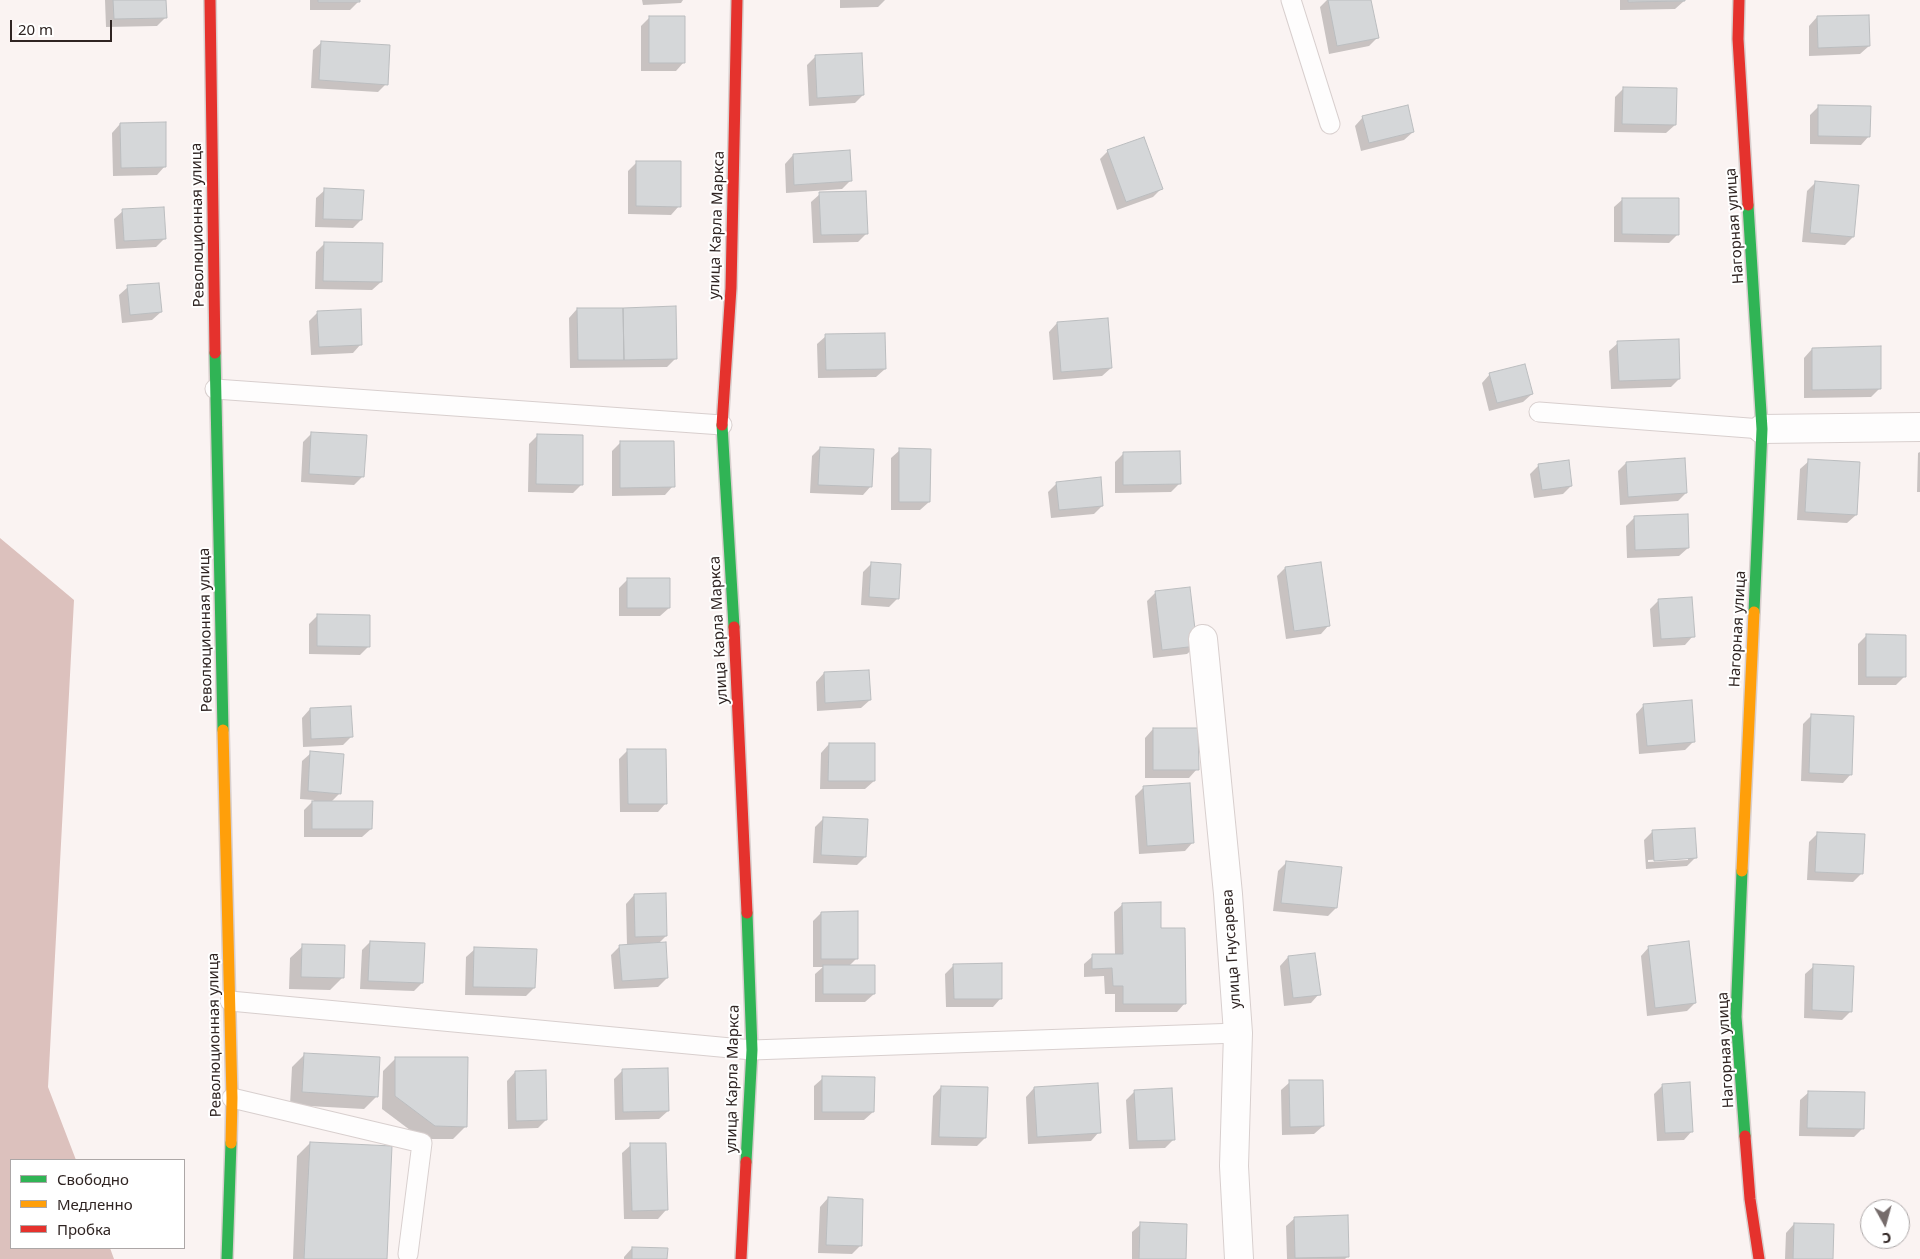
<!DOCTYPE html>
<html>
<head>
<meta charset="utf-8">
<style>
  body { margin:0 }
  #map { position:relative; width:1920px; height:1259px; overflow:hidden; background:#faf3f2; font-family:"Noto Sans",sans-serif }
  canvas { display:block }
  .legend { position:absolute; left:10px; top:1159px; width:175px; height:90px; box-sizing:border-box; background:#fff; border:1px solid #aca7a7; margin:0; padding:6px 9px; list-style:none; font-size:15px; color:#2f2422 }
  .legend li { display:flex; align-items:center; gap:10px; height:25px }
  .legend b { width:25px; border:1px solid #aca7a7 }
  .north { position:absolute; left:1860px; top:1199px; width:50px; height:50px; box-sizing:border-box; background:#fff; border:1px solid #aca7a7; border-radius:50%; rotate:173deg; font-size:14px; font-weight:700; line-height:20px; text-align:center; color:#2f2422 }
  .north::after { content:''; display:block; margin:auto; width:18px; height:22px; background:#766c6b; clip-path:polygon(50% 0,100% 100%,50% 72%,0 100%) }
  .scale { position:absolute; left:10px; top:20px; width:102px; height:22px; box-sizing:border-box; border:2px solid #2f2422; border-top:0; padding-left:6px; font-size:15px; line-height:18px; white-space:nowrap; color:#2f2422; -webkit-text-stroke:4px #fff; paint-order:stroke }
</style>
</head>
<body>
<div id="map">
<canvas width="1920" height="1259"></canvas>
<ul class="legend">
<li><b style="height:6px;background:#30b455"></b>Свободно</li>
<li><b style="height:6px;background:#ff9f0a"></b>Медленно</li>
<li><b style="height:6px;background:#e5322d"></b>Пробка</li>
</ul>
<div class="north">С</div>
<div class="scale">20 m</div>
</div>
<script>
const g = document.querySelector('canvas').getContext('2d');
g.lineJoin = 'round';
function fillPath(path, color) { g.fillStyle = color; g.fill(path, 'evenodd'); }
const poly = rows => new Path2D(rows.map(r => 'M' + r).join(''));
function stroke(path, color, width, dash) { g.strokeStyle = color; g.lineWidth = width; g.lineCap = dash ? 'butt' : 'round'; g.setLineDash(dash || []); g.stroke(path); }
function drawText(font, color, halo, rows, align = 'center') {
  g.font = font + ' "Noto Sans",sans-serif'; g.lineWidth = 4; g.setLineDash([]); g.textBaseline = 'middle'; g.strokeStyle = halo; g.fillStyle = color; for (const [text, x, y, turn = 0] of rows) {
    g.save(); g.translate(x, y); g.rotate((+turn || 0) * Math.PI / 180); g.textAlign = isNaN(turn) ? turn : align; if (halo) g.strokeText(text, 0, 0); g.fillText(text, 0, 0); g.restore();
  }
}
fillPath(poly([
  [0,538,74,600,48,1087,76,1160,11,1160,11,1248,110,1248,114,1259,0,1259]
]), '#dcc1bd');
fillPath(poly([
  [105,0,165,0,165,18,157,26,106,27],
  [310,0,359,0,359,1,350,10,310,10],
  [642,0,683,0,681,3,643,5],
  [840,0,885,0,878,7,840,8],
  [1327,0,1370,0,1378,37,1369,46,1329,54,1320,7],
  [1620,0,1684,0,1684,1,1675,9,1620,10],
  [1817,17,1869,46,1860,54,1809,56,1809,26],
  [649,18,684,62,676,71,641,71,641,26],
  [322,42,386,84,378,92,311,88,313,50],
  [816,56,863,95,855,103,809,106,807,65],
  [1623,89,1675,125,1666,133,1614,132,1615,97],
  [1819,106,1869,136,1861,145,1810,144,1810,115],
  [1363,117,1413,132,1404,140,1361,151,1355,126],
  [120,124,165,166,157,175,113,176,112,133],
  [1108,151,1161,189,1153,197,1117,210,1100,159],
  [793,155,851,180,842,189,786,193,785,164],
  [637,162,679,206,671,215,628,214,628,171],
  [1815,183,1853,237,1845,245,1802,242,1807,191],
  [325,190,361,220,353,228,315,227,316,198],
  [820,194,866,234,858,242,813,243,811,202],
  [1623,199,1678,234,1669,243,1614,242,1614,207],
  [123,211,165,238,156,247,116,249,114,219],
  [325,243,381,282,372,290,315,289,316,252],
  [128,287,161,312,152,320,122,323,119,295],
  [577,309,676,358,667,367,570,368,569,318],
  [318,312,361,344,353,353,311,355,309,321],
  [1057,323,1111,368,1102,376,1053,380,1049,332],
  [826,336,885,369,876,377,818,378,817,344],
  [1618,343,1679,379,1671,387,1611,389,1609,351],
  [1812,349,1880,388,1871,397,1804,398,1804,358],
  [1490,374,1532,394,1523,402,1489,411,1482,383],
  [312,433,363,476,354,485,301,482,303,442],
  [537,436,582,484,573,493,528,492,529,444],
  [620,443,673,486,665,495,612,496,612,451],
  [820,448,871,486,863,495,810,493,812,456],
  [900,450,929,502,920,510,891,510,891,458],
  [1920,452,1920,492,1917,492,1918,453],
  [1124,453,1179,484,1171,492,1115,493,1115,462],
  [1809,461,1856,515,1847,523,1797,520,1800,469],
  [1626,463,1686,493,1678,501,1620,505,1618,471],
  [1539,465,1571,486,1563,494,1534,498,1530,474],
  [1057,483,1102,506,1094,514,1051,518,1048,492],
  [1634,518,1688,548,1679,556,1627,558,1626,526],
  [872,563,897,599,889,607,861,605,863,572],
  [1285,568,1329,625,1321,634,1286,639,1277,576],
  [628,579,669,608,660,616,619,616,619,588],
  [1156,592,1196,646,1187,654,1153,658,1147,601],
  [1659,600,1693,636,1685,645,1653,647,1650,609],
  [318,615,368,647,360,655,309,654,309,624],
  [1866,636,1904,677,1896,685,1858,685,1858,644],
  [824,673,870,700,861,708,817,711,816,682],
  [1644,705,1694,741,1685,750,1639,754,1636,714],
  [310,709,352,736,343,745,303,747,302,718],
  [1811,716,1851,774,1843,783,1801,781,1803,724],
  [1153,729,1197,769,1189,778,1145,778,1145,738],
  [829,744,874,781,865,789,820,789,821,753],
  [627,751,666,803,658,812,620,812,619,759],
  [311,753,340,793,331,802,371,829,362,837,304,837,304,810,314,800,300,799,302,761],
  [1144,787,1193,842,1185,851,1139,854,1135,796],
  [823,819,865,857,857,865,813,863,815,827],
  [1653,831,1695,858,1687,866,1646,869,1644,840],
  [1688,858,1688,860,1648,862,1648,860],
  [1817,834,1862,873,1853,882,1807,880,1809,842],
  [1286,863,1336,908,1328,916,1273,911,1278,871],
  [634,895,666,936,658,944,667,978,658,987,614,989,611,955,620,946,627,946,626,904],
  [1123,904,1160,930,1185,1003,1177,1012,1115,1012,1115,994,1105,994,1104,976,1084,977,1084,964,1093,956,1115,955,1114,912],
  [821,913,857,958,849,966,874,994,865,1002,815,1002,815,974,823,967,813,967,813,921],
  [370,942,422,983,414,991,360,989,362,950],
  [303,946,343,977,330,990,289,989,290,958],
  [1649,947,1695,1003,1687,1011,1647,1016,1641,956],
  [475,949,534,988,526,996,465,995,466,957],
  [1314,954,1319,994,1311,1003,1284,1006,1280,966,1288,957],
  [954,965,1001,998,993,1007,946,1007,945,974],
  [1814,966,1851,1011,1842,1020,1804,1018,1805,974],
  [305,1054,377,1096,364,1109,290,1105,292,1067],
  [396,1058,466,1126,453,1139,422,1139,382,1109,383,1071],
  [623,1070,668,1111,659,1119,615,1120,614,1079],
  [515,1072,546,1120,538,1128,508,1129,507,1081],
  [823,1078,873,1112,864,1120,814,1120,814,1086],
  [1290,1082,1323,1126,1314,1134,1282,1135,1281,1090],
  [1663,1085,1692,1131,1684,1140,1657,1141,1654,1094],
  [941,1087,985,1138,977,1146,931,1145,933,1096],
  [1034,1088,1099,1132,1091,1141,1028,1144,1026,1097],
  [1135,1091,1174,1139,1165,1148,1129,1149,1126,1100],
  [1809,1092,1863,1128,1854,1137,1799,1136,1800,1100],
  [310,1143,386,1259,293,1259,297,1156],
  [631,1145,666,1210,658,1219,624,1219,622,1153],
  [828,1198,860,1246,852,1254,818,1253,820,1207],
  [1295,1218,1348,1256,1345,1259,1287,1259,1286,1226],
  [1141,1224,1184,1259,1132,1259,1132,1232],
  [1794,1224,1831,1259,1785,1259,1786,1233],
  [632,1248,666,1259,624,1259,624,1257]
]), '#0003');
const building = poly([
  [113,0,166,0,167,18,114,19,113,0],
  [318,0,360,0,360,2,318,2,318,0],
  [1328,0,1371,0,1379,38,1337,46,1328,0],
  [1628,0,1685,0,1685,1,1628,2,1628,0],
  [1869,15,1870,46,1818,48,1817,16,1869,15],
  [649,16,685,16,685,63,649,63,649,16],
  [321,41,390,45,388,85,319,80,321,41],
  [862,53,864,95,817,98,815,55,862,53],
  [1623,87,1677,88,1676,125,1622,124,1623,87],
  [1408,105,1414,132,1369,143,1362,116,1408,105],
  [1818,105,1871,106,1870,137,1818,136,1818,105],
  [166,122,166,167,121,168,120,123,166,122],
  [1144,137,1163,189,1126,202,1107,150,1144,137],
  [850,150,852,181,794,185,793,154,850,150],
  [636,161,681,161,681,207,636,206,636,161],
  [1815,181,1859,185,1854,237,1810,233,1815,181],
  [324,188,364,190,362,220,323,219,324,188],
  [866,191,868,234,821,235,819,192,866,191],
  [1622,198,1679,198,1679,235,1622,234,1622,198],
  [164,207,166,239,124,241,122,209,164,207],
  [324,242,383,243,382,282,323,281,324,242],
  [159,283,162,312,130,315,127,285,159,283],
  [676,306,677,359,624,360,623,308,676,306],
  [577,308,623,308,624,360,578,360,577,308],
  [361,309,362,345,319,347,317,311,361,309],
  [1108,318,1112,368,1061,372,1057,322,1108,318],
  [885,333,886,369,826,370,825,334,885,333],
  [1679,339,1680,379,1619,381,1617,341,1679,339],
  [1881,346,1881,389,1812,390,1812,348,1881,346],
  [1525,364,1533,394,1497,403,1489,373,1525,364],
  [311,432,367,435,364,477,309,474,311,432],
  [537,434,583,435,583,485,536,484,537,434],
  [620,441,674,441,675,487,620,488,620,441],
  [820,447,874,449,872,487,818,485,820,447],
  [899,448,931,449,930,502,899,502,899,448],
  [1180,451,1181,484,1123,485,1123,452,1180,451],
  [1685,458,1687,493,1628,497,1626,462,1685,458],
  [1808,459,1860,462,1857,515,1805,512,1808,459],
  [1569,460,1572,486,1542,490,1538,464,1569,460],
  [1101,477,1103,506,1059,510,1056,482,1101,477],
  [1688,514,1689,548,1635,550,1634,516,1688,514],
  [871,562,901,564,899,599,869,597,871,562],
  [1321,562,1330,626,1294,631,1285,567,1321,562],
  [627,578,670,578,670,608,627,608,627,578],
  [1190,587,1197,646,1162,650,1155,591,1190,587],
  [1692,597,1695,637,1661,639,1658,599,1692,597],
  [317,614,370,615,370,647,317,646,317,614],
  [1866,634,1906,635,1906,677,1866,677,1866,634],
  [869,670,871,700,825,703,824,672,869,670],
  [1692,700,1695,742,1647,746,1643,704,1692,700],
  [351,706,353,737,311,739,310,708,351,706],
  [1811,714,1854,716,1852,775,1809,773,1811,714],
  [1153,728,1198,728,1199,770,1153,770,1153,728],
  [829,743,875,743,875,781,828,781,829,743],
  [627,749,666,749,667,804,628,804,627,749],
  [310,751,344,754,341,794,308,791,310,751],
  [1190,783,1194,843,1147,846,1143,786,1190,783],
  [312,801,373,801,372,829,312,829,312,801],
  [823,817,868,819,866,857,821,855,823,817],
  [1695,828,1697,858,1654,861,1652,830,1695,828],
  [1817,832,1865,834,1863,874,1815,872,1817,832],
  [1286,861,1342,867,1337,908,1281,903,1286,861],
  [666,893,667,936,635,937,634,894,666,893],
  [1161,902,1161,928,1185,928,1186,1004,1123,1004,1123,986,1113,986,1112,968,1092,969,1092,954,1123,954,1122,903,1161,902],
  [858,911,858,959,821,959,821,912,858,911],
  [370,941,425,943,423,983,368,981,370,941],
  [1689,941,1696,1003,1655,1008,1648,946,1689,941],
  [666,942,668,978,622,981,619,945,666,942],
  [302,944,345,945,344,978,301,977,302,944],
  [474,947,537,949,535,988,473,987,474,947],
  [1315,953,1321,995,1293,998,1288,956,1315,953],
  [1002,963,1002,999,954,999,953,964,1002,963],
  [1813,964,1854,966,1852,1012,1812,1010,1813,964],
  [823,965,875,965,875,994,823,994,823,965],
  [304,1053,380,1057,378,1097,302,1092,304,1053],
  [395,1057,468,1057,467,1127,435,1126,395,1096,395,1057],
  [668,1068,669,1111,623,1112,622,1069,668,1068],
  [546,1070,547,1120,516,1121,515,1071,546,1070],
  [822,1076,875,1077,874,1112,822,1112,822,1076],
  [1289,1080,1323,1080,1324,1126,1290,1127,1289,1080],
  [1690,1082,1693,1132,1665,1133,1662,1084,1690,1082],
  [1098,1083,1101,1133,1037,1137,1034,1087,1098,1083],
  [941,1086,988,1087,986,1138,939,1137,941,1086],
  [1172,1088,1175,1140,1137,1141,1134,1090,1172,1088],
  [1808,1091,1865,1092,1864,1129,1807,1128,1808,1091],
  [310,1142,392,1146,387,1259,304,1259,310,1142],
  [630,1143,666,1143,668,1210,632,1211,630,1143],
  [828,1197,863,1199,862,1246,826,1245,828,1197],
  [1348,1215,1349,1257,1295,1258,1294,1217,1348,1215],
  [1140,1222,1187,1224,1186,1259,1139,1259,1140,1222],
  [1794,1223,1834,1224,1833,1259,1793,1259,1794,1223],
  [632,1247,668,1248,667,1259,632,1259,632,1247]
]);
fillPath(building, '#d5d7d9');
stroke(building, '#bbbdbf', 1);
const lane = poly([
  [1291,0,1330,124],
  [215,389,722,425],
  [1539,412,1762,429],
  [230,1001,752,1050,1238,1033],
  [232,1098,422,1143,408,1254]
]);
const street = poly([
  [1762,429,1920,427],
  [1203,639,1228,894,1238,1033,1234,1166,1239,1259]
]);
const fast = poly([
  [1748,205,1762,429,1754,612],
  [215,353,223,730],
  [722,425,734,627],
  [1742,871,1736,1017,1745,1136],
  [746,1162,752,1050,747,913],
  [227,1259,231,1143]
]);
const slow = poly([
  [223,730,232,1098,231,1143],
  [1742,871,1754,612]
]);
const jam = poly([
  [210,0,215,353],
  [1739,0,1738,39,1748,205],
  [722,425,731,288,737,0],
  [734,627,747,913],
  [1745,1136,1750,1199,1759,1259],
  [741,1259,746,1162]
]);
stroke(lane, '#d8cfce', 21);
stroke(street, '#d8cfce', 30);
stroke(fast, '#d8cfce', 14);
stroke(slow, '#d8cfce', 14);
stroke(jam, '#d8cfce', 14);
stroke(lane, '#fefdfd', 19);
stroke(street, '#fefdfd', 28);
stroke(fast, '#30b455', 11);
stroke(slow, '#ff9f0a', 11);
stroke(jam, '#e5322d', 11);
drawText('15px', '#2f2422', '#fff', [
  ["Революционная улица",198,225,-91],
  ["улица Карла Маркса",717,225,-88],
  ["Нагорная улица",1735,226,-94],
  ["Нагорная улица",1738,629,-87],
  ["Революционная улица",206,630,-91],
  ["улица Карла Маркса",719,630,-93],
  ["улица Гнусарева",1232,949,-94],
  ["Революционная улица",215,1035,-91],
  ["Нагорная улица",1726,1050,-93],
  ["улица Карла Маркса",733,1079,-89]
]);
</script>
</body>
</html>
